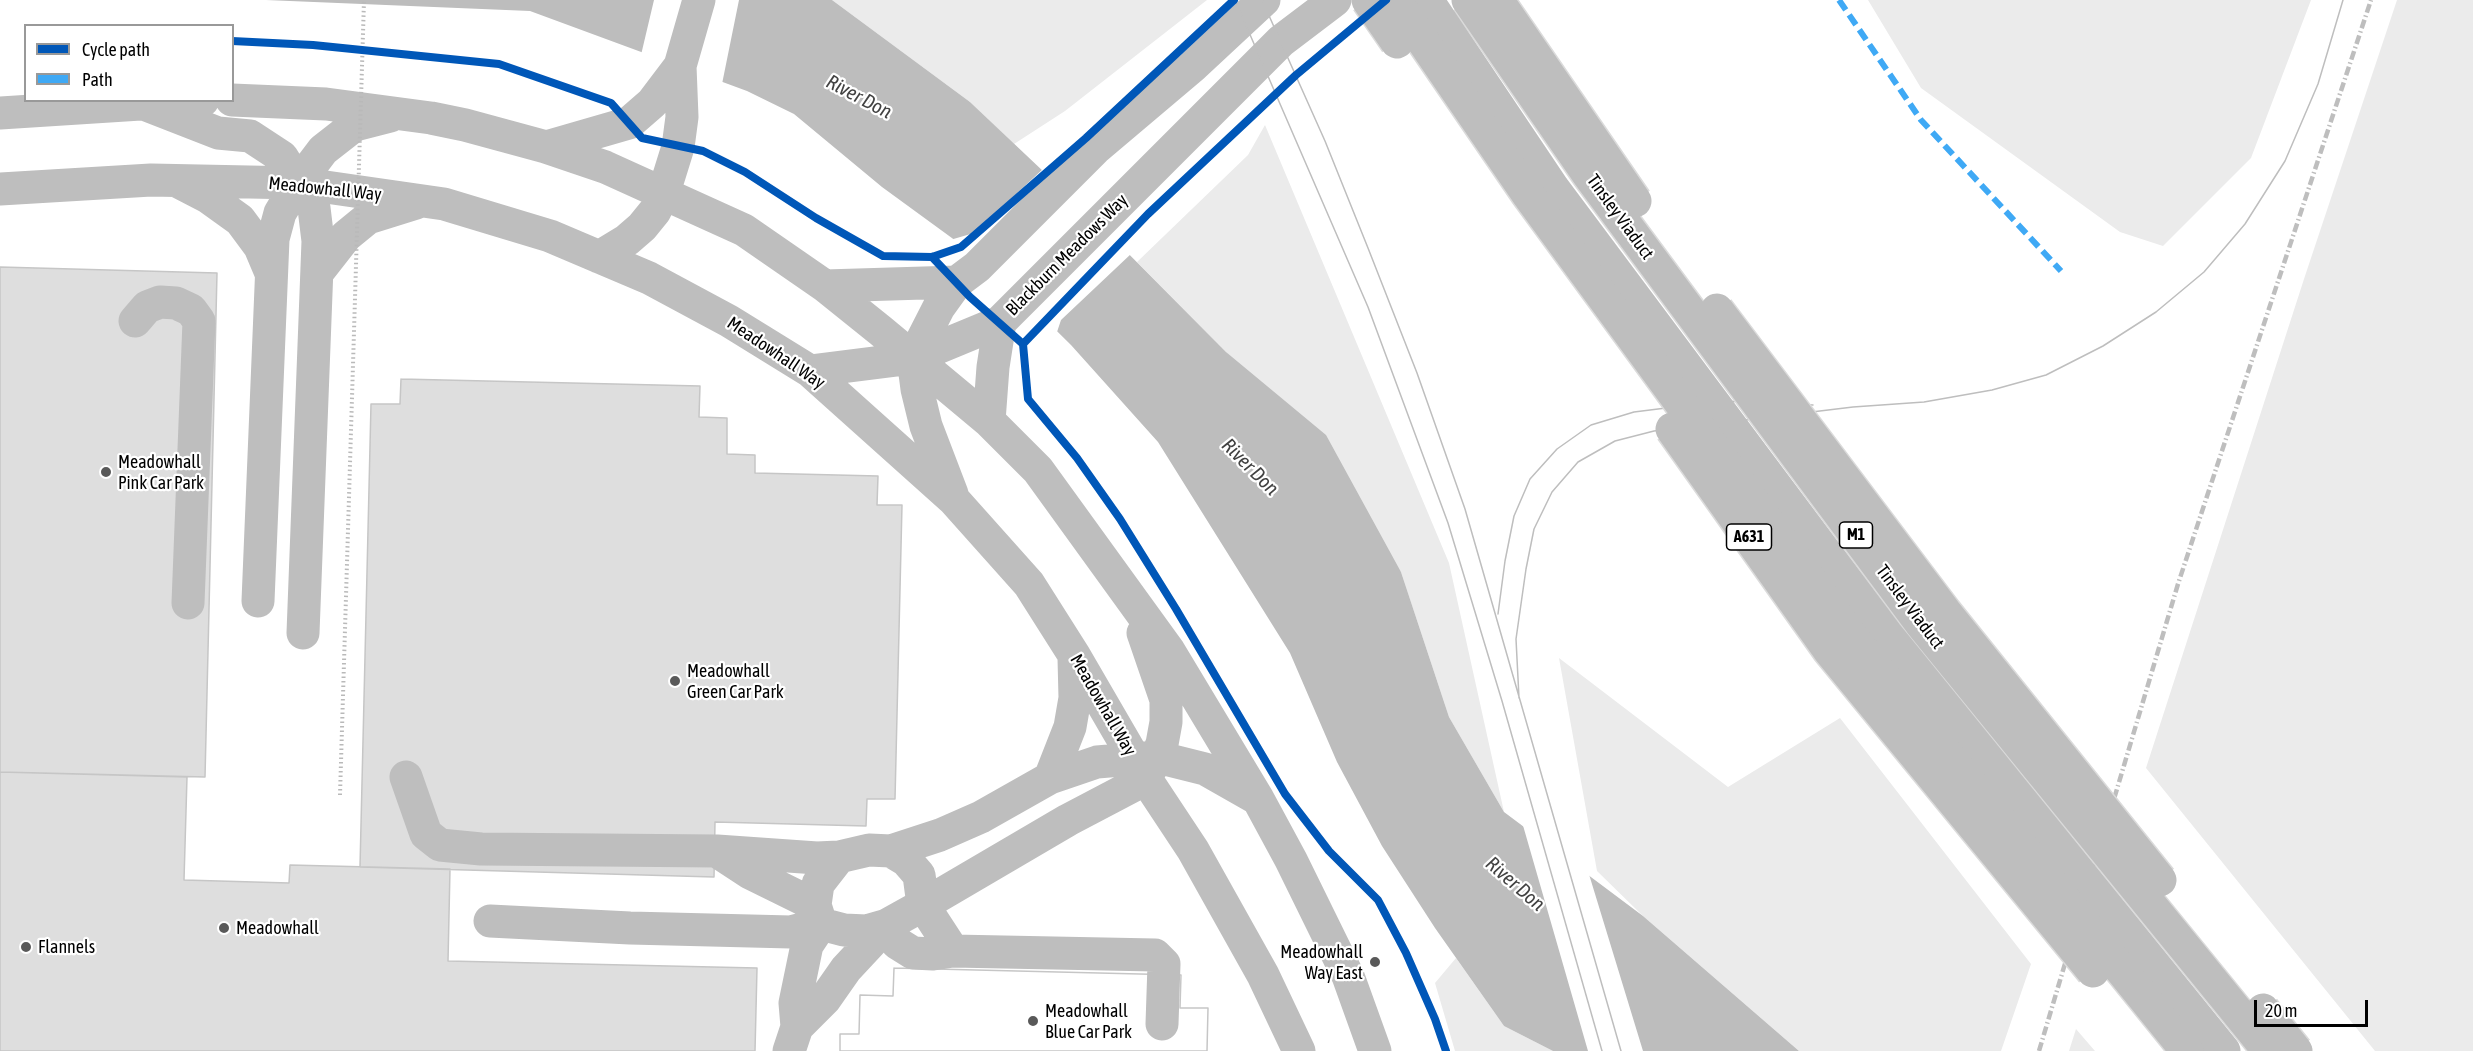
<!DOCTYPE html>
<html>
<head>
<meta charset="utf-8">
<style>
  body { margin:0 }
  #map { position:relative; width:2473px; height:1051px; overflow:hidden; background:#fff; font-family:"Asap Condensed",sans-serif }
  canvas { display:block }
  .legend { position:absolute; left:24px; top:24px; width:210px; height:78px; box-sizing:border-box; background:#fff; border:2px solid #999; margin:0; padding:8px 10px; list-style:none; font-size:18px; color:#000 }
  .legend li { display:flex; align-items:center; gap:12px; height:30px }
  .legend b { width:30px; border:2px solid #999 }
  .scale { position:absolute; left:2254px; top:1000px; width:114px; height:27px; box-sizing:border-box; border:3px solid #000; border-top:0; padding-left:8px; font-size:18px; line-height:21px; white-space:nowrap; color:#000; -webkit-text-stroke:4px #fff; paint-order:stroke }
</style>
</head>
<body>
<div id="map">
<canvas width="2473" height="1051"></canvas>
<ul class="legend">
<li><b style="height:8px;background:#0057b8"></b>Cycle path</li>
<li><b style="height:8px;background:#3fa9f5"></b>Path</li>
</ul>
<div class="scale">20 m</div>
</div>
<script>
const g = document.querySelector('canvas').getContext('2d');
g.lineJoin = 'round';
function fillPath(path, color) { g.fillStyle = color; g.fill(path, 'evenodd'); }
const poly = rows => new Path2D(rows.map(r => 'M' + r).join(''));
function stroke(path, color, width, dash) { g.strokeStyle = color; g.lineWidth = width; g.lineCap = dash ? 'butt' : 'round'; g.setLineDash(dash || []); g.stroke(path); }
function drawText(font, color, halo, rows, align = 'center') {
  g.font = font + ' "Asap Condensed",sans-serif'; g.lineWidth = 4.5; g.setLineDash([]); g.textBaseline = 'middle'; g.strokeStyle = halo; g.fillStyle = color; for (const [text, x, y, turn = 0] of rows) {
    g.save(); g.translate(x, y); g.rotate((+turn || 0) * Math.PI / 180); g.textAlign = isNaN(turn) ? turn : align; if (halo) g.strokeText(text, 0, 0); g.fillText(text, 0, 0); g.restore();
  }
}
fillPath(poly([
  [832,0,1207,0,1065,111,1014,144,970,102],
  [1868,0,2311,0,2251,158,2163,246,2120,232,1921,88],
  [2397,0,2473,0,2473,1051,2375,1051,2146,768,2304,279],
  [1265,125,1449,563,1504,812,1449,717,1401,572,1226,352,1137,262,1248,155],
  [1559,658,1728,787,1840,718,2031,964,2001,1051,1799,1051,1643,916,1597,871],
  [1456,958,1504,1026,1553,1051,1455,1051,1435,983],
  [2076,1029,2095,1051,2069,1051]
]), '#ebebeb');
fillPath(poly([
  [266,0,832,0,970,102,1100,225,1226,352,1326,435,1401,572,1449,717,1504,812,1643,916,1799,1051,1553,1051,1504,1026,1435,928,1382,846,1337,762,1290,653,1158,442,1071,345,993,268,882,187,794,114,747,91,530,11]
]), '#bdbdbd');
fillPath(poly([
  [654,0,739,0,722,84,641,55],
  [1044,168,1132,253,1061,320,1056,335,991,270,950,240,974,233],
  [1522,822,1588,871,1643,1051,1588,1051]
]), '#fff');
const building = poly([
  [0,267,217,273,205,777,0,772,0,267],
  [401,379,700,386,699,417,727,418,727,454,755,455,755,473,878,476,877,505,902,505,895,799,867,799,866,826,715,822,714,877,360,867,371,404,400,404,401,379],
  [0,772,187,777,184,880,289,883,290,865,450,869,448,961,757,968,755,1051,0,1051,0,772],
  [894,968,1181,975,1180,1008,1208,1008,1207,1051,840,1051,840,1034,859,1034,860,995,893,996,894,968],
  [894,968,1181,975,1180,1008,1208,1008,1207,1051,840,1051,840,1034,859,1034,860,995,893,996,894,968]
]);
fillPath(building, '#dedede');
stroke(building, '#c6c6c6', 1.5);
stroke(poly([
  [232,100,326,104,431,118,465,125,546,147,605,167,744,230,825,286,881,331,989,421,1038,470,1169,651,1258,799,1291,860,1348,976,1375,1051],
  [141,103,218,133,250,136,282,157,314,208,318,241,303,633],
  [0,113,203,100],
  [546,147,629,123,652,103,680,66],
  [179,182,208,197,240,220,260,247,271,273],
  [0,189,151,180,298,183,444,204,550,236,649,278,729,321,810,371,954,500,1029,584,1074,655,1146,779,1193,850,1263,975,1299,1051],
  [599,257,627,240,642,227,655,211,664,192,678,147,682,117,680,66,699,0],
  [317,273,346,236,368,218,416,203],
  [825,286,957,282],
  [135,321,147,307,160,302,176,303,191,310,199,321,188,603],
  [913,358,939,307,957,282,977,267,1095,149,1192,67,1264,0],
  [913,358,917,389,926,426,952,494],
  [810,371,913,358,1000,322,1281,41,1335,0],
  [989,421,993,367,1000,322],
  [258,601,273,239,280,213,298,183,323,150,355,125,390,116],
  [406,777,426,834,440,845,481,849,717,851,817,858,839,857],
  [1050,778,1070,727,1075,698,1074,658],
  [891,851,940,835,981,817,1050,778,1097,762,1157,757,1205,769,1256,798],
  [721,854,750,873,815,905],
  [490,921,630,928,791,932,821,924],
  [953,951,923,905,919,875,906,860,891,851,869,850,839,857,818,884,815,905,821,924,844,930,866,931,887,925,923,905,1068,820,1146,779,1162,744,1166,722,1166,700,1143,633],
  [797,1027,795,1003,807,945,821,924],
  [789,1051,797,1027,825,999,846,969,887,925,897,943,913,953,933,954,953,951,1155,955,1164,964,1162,1024]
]), '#bebebe', 33);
stroke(poly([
  [1235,0,1368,307,1448,523,1502,701,1602,1051],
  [1262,0,1325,141,1368,248,1417,373,1465,509,1621,1051],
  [1498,614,1505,561,1514,516,1530,479,1557,449,1591,425,1634,412,1722,401,1813,405],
  [1519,698,1516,639,1526,569,1534,529,1552,492,1578,462,1615,441,1654,431,1853,407,1924,402,1992,390,2046,375,2103,346,2156,312,2204,272,2245,224,2285,161,2318,84,2343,0]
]), '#bebebe', 1.5);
stroke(poly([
  [2039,1051,2178,584,2371,0]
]), '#bebebe', 4.5, [9, 3, 1.5, 3]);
const highwayBridge = poly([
  [1368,0,1397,42],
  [1395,0,1527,193,1855,641,2187,1051],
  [1468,0,1588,174,1920,622,2269,1051],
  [1497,0,1635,201],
  [1717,310,1945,612,2160,880],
  [1672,429,1829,650,2093,971],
  [2263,1010,2296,1051]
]);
stroke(highwayBridge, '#dbdbdb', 36, []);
stroke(poly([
  [340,795,364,0]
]), '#b9b9b9', 4, [1.5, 3]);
stroke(poly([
  [1427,0,1553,188,1887,635,2224,1051]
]), '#bebebe', 33);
stroke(highwayBridge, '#bebebe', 33);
stroke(poly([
  [1839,0,1921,120,2061,271]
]), '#3fa9f5', 6, [12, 6]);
stroke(poly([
  [232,41,313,45,499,64,611,103,642,138,703,151,745,172,816,218,883,256,932,257,961,247,1086,138,1234,0],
  [932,257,970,297,1023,344,1028,399,1077,458,1120,519,1176,609,1285,794,1329,851,1378,900,1406,953,1435,1019,1446,1051],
  [1023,344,1148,214,1296,75,1386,0]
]), '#0057b8', 8);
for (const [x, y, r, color] of [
  [106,472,6,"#595959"],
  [675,681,6,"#595959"],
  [224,928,6,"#595959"],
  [26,947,6,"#595959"],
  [1375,962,6,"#595959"],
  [1033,1021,6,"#595959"]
]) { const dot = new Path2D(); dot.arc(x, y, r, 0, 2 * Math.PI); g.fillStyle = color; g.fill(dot); stroke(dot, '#fff', 2); }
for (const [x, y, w] of [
  [1856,535,33],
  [1749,537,45]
]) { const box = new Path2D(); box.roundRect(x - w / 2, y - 13, w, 26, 4.5); g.fillStyle = '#fff'; g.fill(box); stroke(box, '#000', 1.5); }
drawText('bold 16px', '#000', null, [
  ["M1",1856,535],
  ["A631",1749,537]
]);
drawText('18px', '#000', '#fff', [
  ["Meadowhall Way",325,189,6],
  ["Tinsley Viaduct",1620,217,54],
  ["Blackburn Meadows Way",1067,255,-45],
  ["Meadowhall Way",776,353,34],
  ["Tinsley Viaduct",1910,607,53],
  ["Meadowhall Way",1103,705,60]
]);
drawText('18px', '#000', '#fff', [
  ["Meadowhall",118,462],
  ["Pink Car Park",118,483],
  ["Meadowhall",687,671],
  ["Green Car Park",687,692],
  ["Meadowhall",236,928],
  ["Flannels",38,947],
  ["Meadowhall",1363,952,"right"],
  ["Way East",1363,973,"right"],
  ["Meadowhall",1045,1011],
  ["Blue Car Park",1045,1032]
], 'left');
drawText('italic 20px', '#424242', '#fff', [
  ["River Don",859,97,28],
  ["River Don",1250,467,45],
  ["River Don",1515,884,41]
]);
</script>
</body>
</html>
